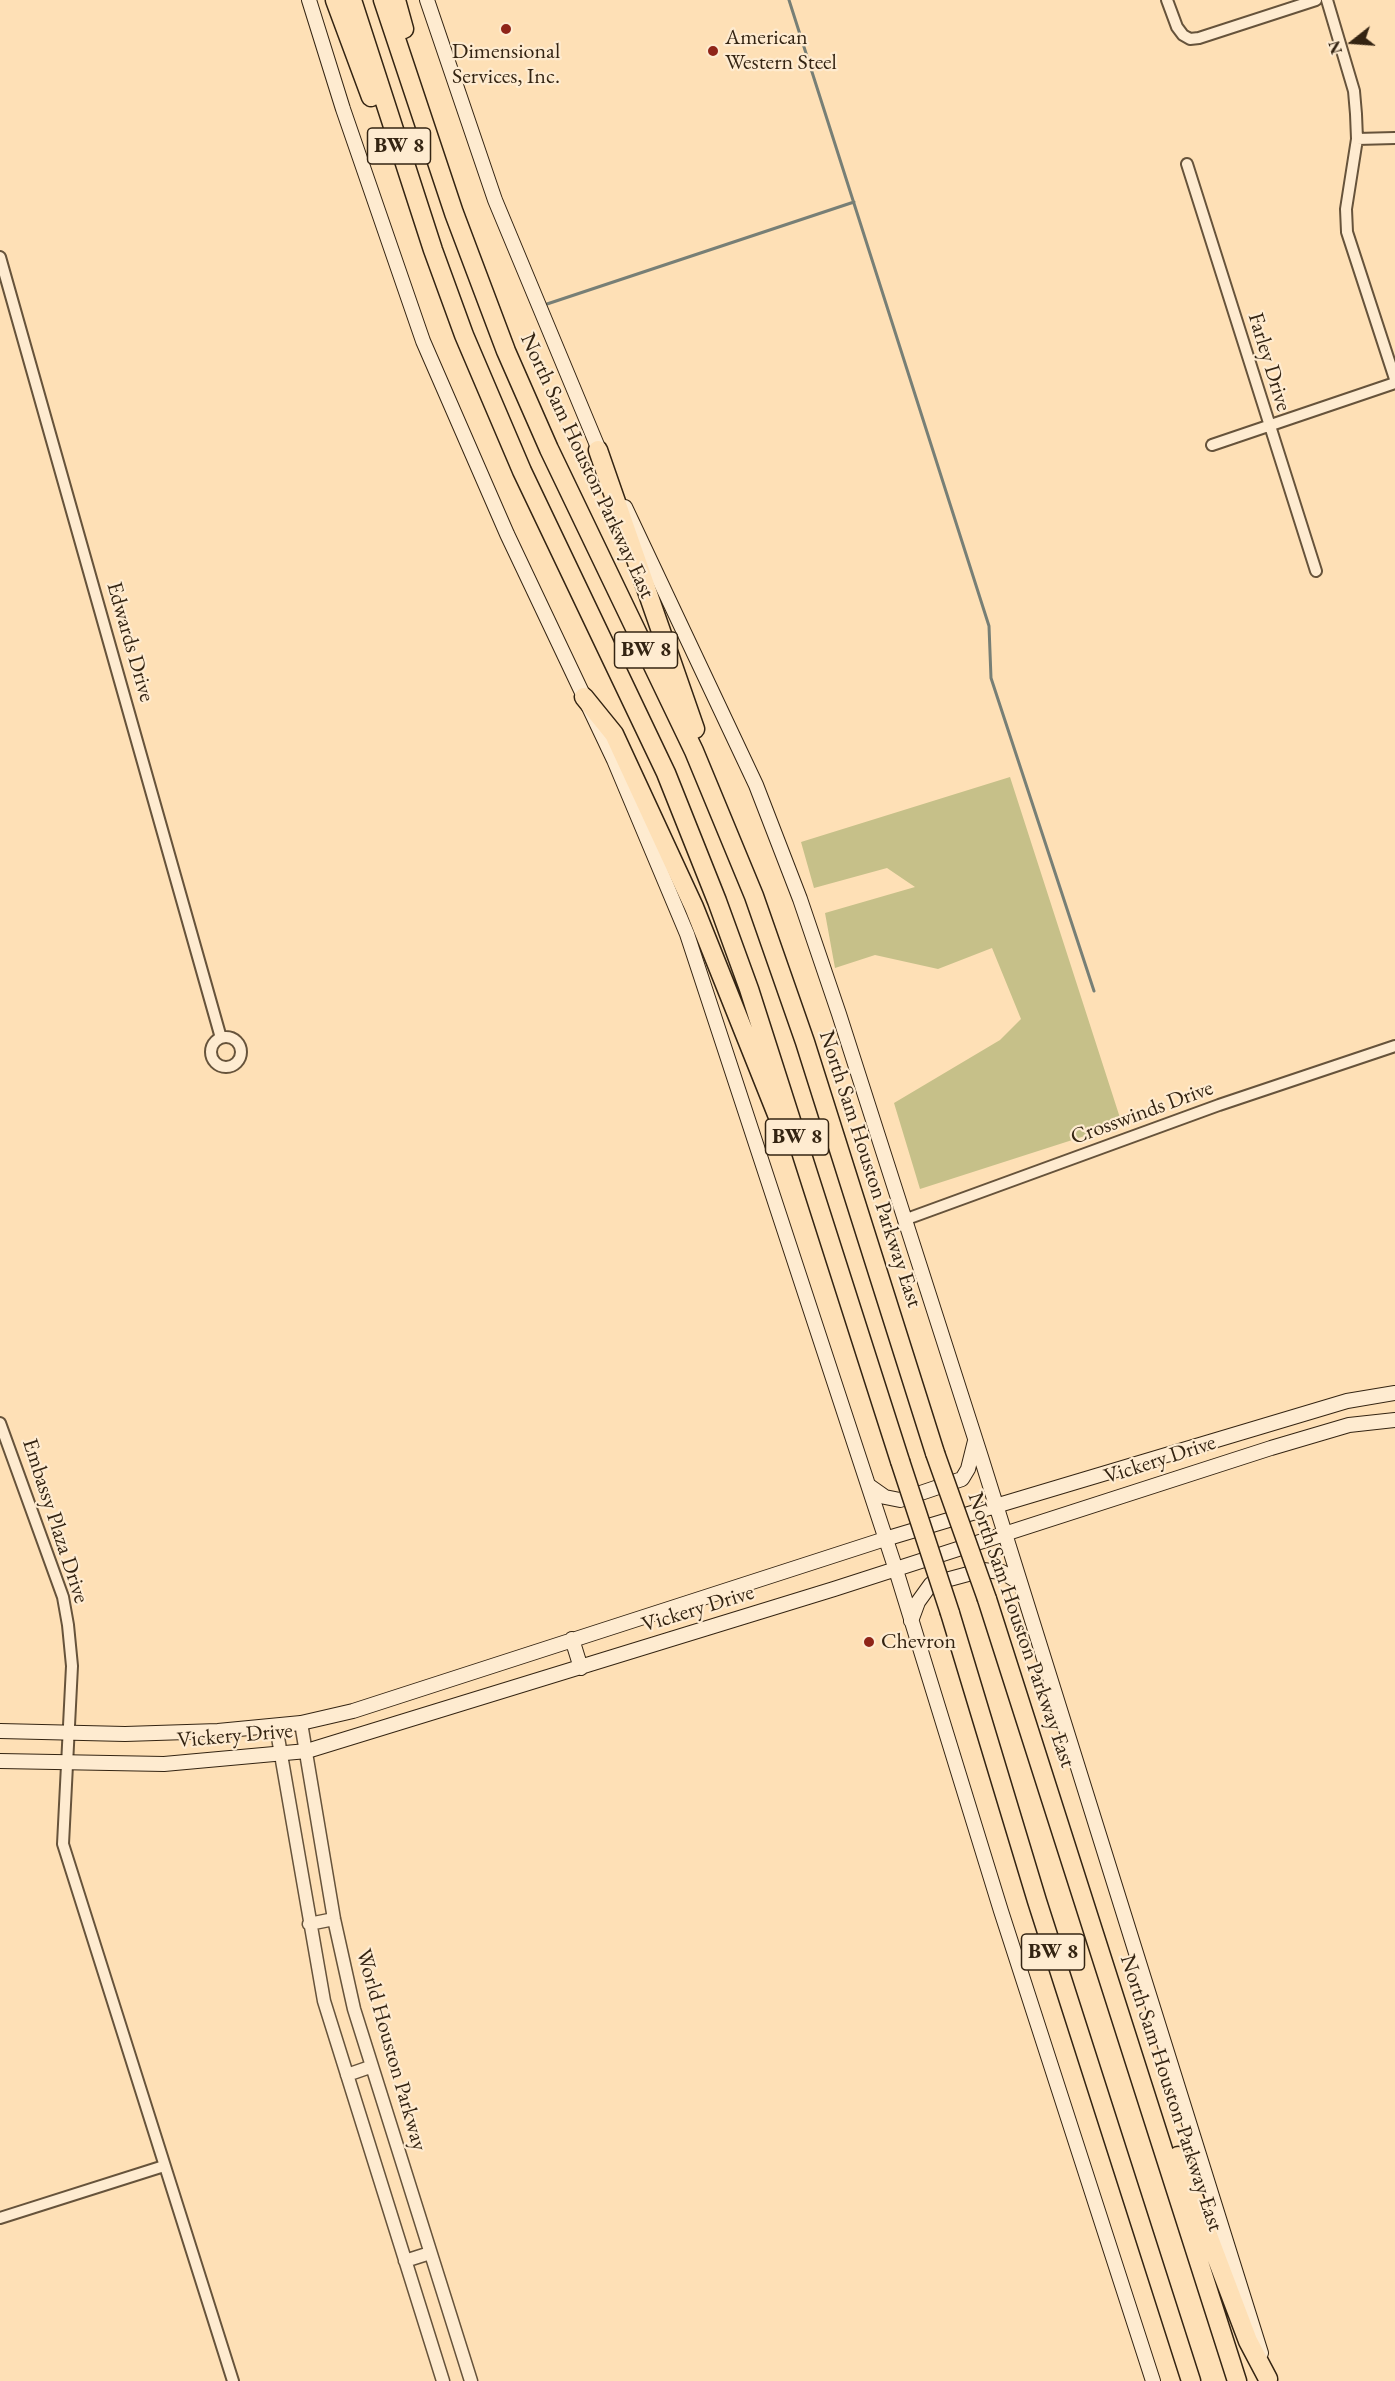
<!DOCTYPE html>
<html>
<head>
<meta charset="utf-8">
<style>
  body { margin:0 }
  #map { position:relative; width:1395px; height:2381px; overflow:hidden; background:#fee0b6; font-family:"EB Garamond",serif }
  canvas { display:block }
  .north { position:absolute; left:1323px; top:12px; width:60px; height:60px; -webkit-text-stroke:4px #feebd0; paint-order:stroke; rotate:253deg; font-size:16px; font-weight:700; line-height:24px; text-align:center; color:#342412 }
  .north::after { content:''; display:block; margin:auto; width:21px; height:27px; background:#342412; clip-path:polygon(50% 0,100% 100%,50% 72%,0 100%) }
</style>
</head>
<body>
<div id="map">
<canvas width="1395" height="2381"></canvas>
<div class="north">N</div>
</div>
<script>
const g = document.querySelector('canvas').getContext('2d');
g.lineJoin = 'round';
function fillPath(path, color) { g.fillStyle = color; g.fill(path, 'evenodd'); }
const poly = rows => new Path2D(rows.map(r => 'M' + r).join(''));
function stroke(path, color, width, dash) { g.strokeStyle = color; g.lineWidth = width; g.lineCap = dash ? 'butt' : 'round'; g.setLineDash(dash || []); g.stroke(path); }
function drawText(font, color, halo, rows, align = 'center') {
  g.font = font + ' "EB Garamond",serif'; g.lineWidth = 4.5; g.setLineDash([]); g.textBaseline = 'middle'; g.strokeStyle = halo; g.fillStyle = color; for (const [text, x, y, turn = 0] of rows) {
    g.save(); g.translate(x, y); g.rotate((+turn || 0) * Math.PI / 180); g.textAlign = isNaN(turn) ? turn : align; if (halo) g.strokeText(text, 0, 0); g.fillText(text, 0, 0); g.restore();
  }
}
fillPath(poly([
  [1010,777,1122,1124,920,1189,894,1103,1000,1040,1021,1019,992,948,938,969,875,955,835,968,825,913,915,887,887,868,814,888,801,842]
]), '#c6c089');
stroke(poly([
  [789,0,989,626,991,678,1094,991],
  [547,304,854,202]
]), '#777f76', 3);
const minor = poly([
  [1167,0,1177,27,1183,35,1190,39,1199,38,1316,0],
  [1327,0,1354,91,1356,114,1357,139,1346,209,1347,232,1395,379],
  [1357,139,1395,138],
  [1187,164,1316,571],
  [0,257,221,1038],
  [1212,445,1395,383],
  '211 1052a15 15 0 1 1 30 0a15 15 0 1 1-30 0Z',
  [904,1220,1219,1105,1395,1046],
  [0,1423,63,1597,68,1625,72,1666,63,1844,233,2381],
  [0,2218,164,2166]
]);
const tertiary = poly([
  [301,1723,334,1919,354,2009,471,2381],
  [276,1726,324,2001,443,2381],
  [309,1924,334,1919],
  [347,2075,370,2067],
  [405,2261,430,2253]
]);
const secondary = poly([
  [309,0,343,109,423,341,507,534,614,760,687,934,896,1570,1001,1911,1153,2381],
  [427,0,495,200,602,457],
  [625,507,756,785,800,899,839,1014,981,1457,1261,2353],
  [868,1485,885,1497,900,1500,962,1479,968,1469,975,1441],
  [911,1621,918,1602,931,1584,983,1570,1002,1572,1020,1583],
  [572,1639,581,1668],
  [0,1731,125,1734,218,1731,301,1723,353,1711,885,1539,1347,1401,1395,1393],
  [0,1761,164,1764,307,1751,834,1589,1271,1448,1349,1425,1395,1420]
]);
const motorway = poly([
  [335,0,371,97],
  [352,0,433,250,464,335,522,471,666,773,717,901,749,989,900,1461],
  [383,0,454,213,506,351,549,449,694,751,754,896,805,1042,935,1453],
  [396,0,404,29],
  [598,450,695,729],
  [584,697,614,734,694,907,782,1127],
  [987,1599,1237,2381],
  [950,1613,1037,1901,1191,2381],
  [1178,2156,1248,2341,1268,2379]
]);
stroke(minor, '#66533b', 14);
stroke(tertiary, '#66533b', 15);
stroke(secondary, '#342412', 16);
stroke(motorway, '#342412', 21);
stroke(minor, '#feebd0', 10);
stroke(tertiary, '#feebd0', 12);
stroke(secondary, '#feebd0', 14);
stroke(motorway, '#fee0b6', 18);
const motorwayBridge = poly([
  [935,1453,987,1599],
  [900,1461,950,1613]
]);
stroke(motorwayBridge, '#342412', 21, []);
stroke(motorwayBridge, '#fee0b6', 18);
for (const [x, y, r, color] of [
  [506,29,6,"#8f2418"],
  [713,51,6,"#8f2418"],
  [869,1642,6,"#8f2418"]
]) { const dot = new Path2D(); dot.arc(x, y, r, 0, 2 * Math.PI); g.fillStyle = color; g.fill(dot); stroke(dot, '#feebd0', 2); }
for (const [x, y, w] of [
  [399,146,63],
  [646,650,63],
  [797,1137,63],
  [1053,1952,63]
]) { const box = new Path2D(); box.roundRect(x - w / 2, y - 18, w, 36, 4.5); g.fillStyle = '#feebd0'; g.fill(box); stroke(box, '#342412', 1.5); }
drawText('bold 21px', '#342412', null, [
  ["BW 8",399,146],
  ["BW 8",646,650],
  ["BW 8",797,1137],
  ["BW 8",1053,1952]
]);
drawText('22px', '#342412', '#feebd0', [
  ["American",725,38],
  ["Western Steel",725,63],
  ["Dimensional",506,52,"center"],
  ["Services, Inc.",506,77,"center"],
  ["Chevron",881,1642]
], 'left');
drawText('22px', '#342412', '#feebd0', [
  ["Farley Drive",1269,362,73],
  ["North Sam Houston Parkway East",587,466,65],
  ["Edwards Drive",130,642,74],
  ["Crosswinds Drive",1142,1113,-20],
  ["North Sam Houston Parkway East",870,1169,72],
  ["Vickery Drive",1160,1460,-18],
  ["Embassy Plaza Drive",55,1521,72],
  ["Vickery Drive",698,1609,-17],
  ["North Sam Houston Parkway East",1021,1630,71],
  ["Vickery Drive",235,1736,-5],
  ["World Houston Parkway",391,2050,74],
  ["North Sam Houston Parkway East",1171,2093,72]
]);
</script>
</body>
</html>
